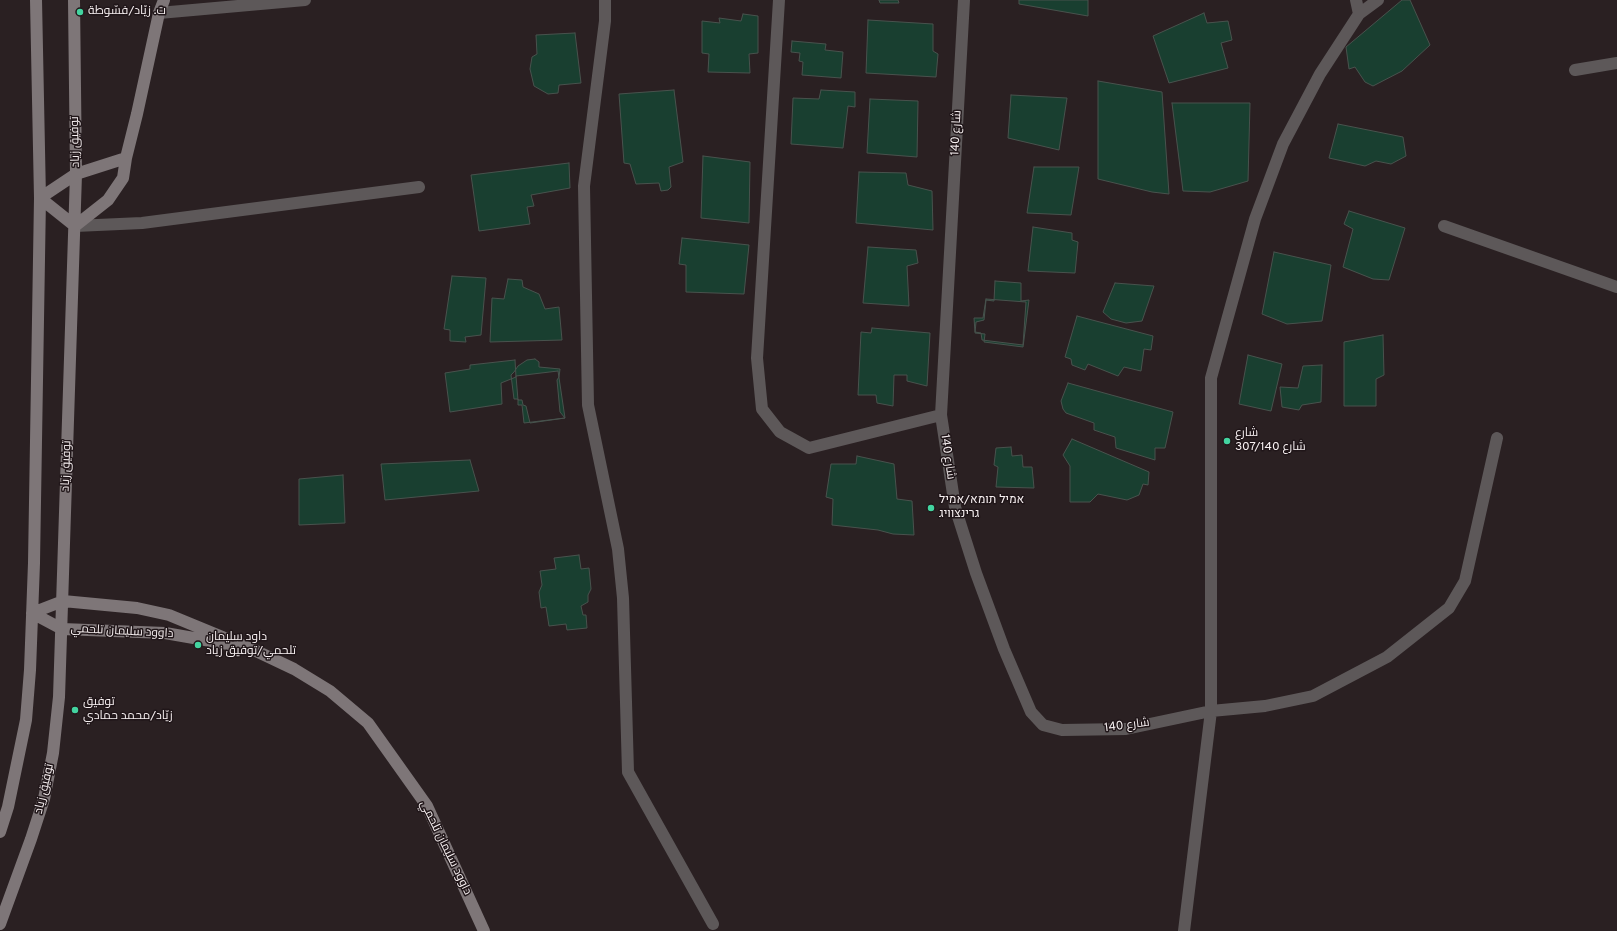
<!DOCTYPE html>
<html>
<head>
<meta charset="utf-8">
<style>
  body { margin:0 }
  canvas { display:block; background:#2a2022 }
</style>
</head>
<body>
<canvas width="1617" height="931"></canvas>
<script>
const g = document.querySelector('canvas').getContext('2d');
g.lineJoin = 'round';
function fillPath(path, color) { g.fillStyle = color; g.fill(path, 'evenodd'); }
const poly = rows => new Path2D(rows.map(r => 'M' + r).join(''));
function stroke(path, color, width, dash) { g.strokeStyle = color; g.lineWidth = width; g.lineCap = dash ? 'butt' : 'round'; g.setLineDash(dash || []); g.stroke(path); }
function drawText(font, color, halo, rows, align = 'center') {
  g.font = font + ' Overpass,Cairo,Heebo,sans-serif'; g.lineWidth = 3; g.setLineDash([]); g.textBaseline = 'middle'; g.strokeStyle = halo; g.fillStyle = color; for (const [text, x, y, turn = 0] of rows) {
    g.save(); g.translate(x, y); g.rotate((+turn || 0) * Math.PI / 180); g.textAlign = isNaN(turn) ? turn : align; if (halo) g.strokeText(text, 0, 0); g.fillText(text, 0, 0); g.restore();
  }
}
const building = poly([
  [879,0,898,0,899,3,880,3,879,0],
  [1019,0,1088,0,1088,16,1019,4,1019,0],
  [1402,0,1410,0,1430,45,1402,71,1373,86,1365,82,1355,67,1349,69,1346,47,1402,0],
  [1204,13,1207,23,1228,21,1232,40,1221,43,1228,68,1169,83,1153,36,1204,13],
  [743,14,758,16,758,53,749,54,750,73,708,72,709,54,702,53,702,21,720,23,719,18,741,21,743,14],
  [868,20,933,24,933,51,938,54,936,77,866,73,868,20],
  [575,33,581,83,559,85,558,93,548,94,534,86,530,69,532,57,537,54,536,35,575,33],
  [792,41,826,44,825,50,843,52,841,78,802,75,803,62,799,61,800,53,791,52,792,41],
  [1098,81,1162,92,1169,194,1152,192,1098,179,1098,81],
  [674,90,683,162,669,167,671,187,668,190,661,191,659,183,636,184,630,164,624,163,619,94,674,90],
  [821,90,855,92,855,107,848,106,843,148,791,144,793,98,819,99,821,90],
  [1011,95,1067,98,1059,150,1008,138,1011,95],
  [870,99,918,101,917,157,867,153,870,99],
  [1172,103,1250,103,1248,181,1210,192,1183,191,1172,103],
  [1338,124,1403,137,1406,156,1391,164,1376,161,1365,166,1329,158,1338,124],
  [703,156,750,162,749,223,701,218,703,156],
  [569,163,570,188,531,195,534,206,527,207,530,224,479,231,471,175,569,163],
  [1034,167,1079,167,1071,215,1027,213,1034,167],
  [859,172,906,173,908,185,932,191,933,230,856,223,859,172],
  [1349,211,1405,228,1389,280,1373,279,1343,267,1353,229,1344,224,1349,211],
  [1033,227,1072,233,1072,240,1078,242,1075,273,1028,271,1033,227],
  [682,238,749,245,744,294,686,292,686,265,679,264,682,238],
  [868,247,916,250,918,263,907,266,909,306,863,303,868,247],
  [1274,252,1331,265,1322,321,1287,324,1262,314,1274,252],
  [452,276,486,278,481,335,465,337,466,342,450,341,450,330,444,329,452,276],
  [508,279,522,280,523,287,539,294,545,309,559,307,562,340,490,342,492,298,504,299,508,279],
  [995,281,1021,283,1021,301,1029,300,1023,347,984,342,985,334,975,333,976,322,984,320,986,300,994,301,995,281],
  [1115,283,1154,286,1142,321,1126,323,1111,319,1103,312,1115,283],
  [986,299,1026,302,1023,345,982,340,981,333,975,332,974,318,983,318,986,299],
  [1077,316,1153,336,1151,350,1144,349,1141,371,1124,367,1118,376,1088,364,1085,370,1072,365,1071,359,1065,357,1077,316],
  [872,328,930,333,927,386,907,381,907,375,894,375,893,406,877,403,876,395,858,395,861,332,871,333,872,328],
  [1383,335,1384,375,1376,379,1376,406,1344,406,1344,342,1383,335],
  [1248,355,1282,364,1271,411,1239,404,1248,355],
  [535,359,539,362,539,367,560,369,559,377,557,380,560,412,565,418,524,423,522,405,518,405,518,399,514,399,511,375,514,372,518,366,527,360,535,359],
  [515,360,516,377,501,383,502,404,450,412,445,373,470,369,470,365,515,360],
  [1322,365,1321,402,1302,405,1299,410,1282,407,1280,387,1298,388,1303,366,1322,365],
  [558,371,565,418,530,423,526,406,523,405,522,400,518,400,516,376,558,371],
  [1068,383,1173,412,1165,448,1155,448,1155,460,1116,448,1115,437,1094,430,1094,423,1066,413,1063,409,1061,401,1068,383],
  [1072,439,1149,472,1148,485,1143,484,1139,495,1127,500,1098,494,1090,502,1070,502,1070,466,1063,455,1072,439],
  [1011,447,1012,456,1022,455,1023,467,1032,467,1034,488,996,487,998,467,994,465,996,448,1011,447],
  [857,456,894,464,897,499,912,501,914,535,893,534,878,530,832,525,833,499,826,497,831,464,856,464,857,456],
  [470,460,479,491,385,500,381,464,470,460],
  [343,475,345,523,299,525,299,479,343,475],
  [579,555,581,569,589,568,591,589,588,595,588,602,581,606,583,615,586,615,587,628,567,630,566,624,549,626,546,607,541,608,539,592,542,585,540,571,556,569,554,558,579,555]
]);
fillPath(building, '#193f30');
stroke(building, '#48524d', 1);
stroke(poly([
  [605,0,605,21,584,186,588,405,618,549,623,598,628,772,713,924],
  [779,0,757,358,762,409,780,432,809,448,941,415],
  [964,0,941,415,955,507,976,573,1004,649,1031,712,1043,725,1062,730,1126,729,1211,711,1265,706,1313,696,1387,657,1449,608,1465,581,1497,438],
  [1356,0,1359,14],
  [159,13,305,0],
  [1575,70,1617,63],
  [75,226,142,223,419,187],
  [1444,226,1617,287],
  [1184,931,1211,711,1211,378,1255,219,1283,144,1320,74,1359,14,1378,0]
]), '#5d5859', 12);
stroke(poly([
  [126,158,76,174,40,198,75,226,108,200,123,178,126,158,137,114,159,13,164,0],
  [32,613,63,601,137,608,169,615,254,650,294,669,330,691,368,723,427,806,484,931],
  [32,613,62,629,165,633,228,644],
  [0,832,8,807,26,720,30,670,34,563,40,198,36,0],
  [0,924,31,839,44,799,53,753,59,697,76,174,74,0]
]), '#7e7678', 12);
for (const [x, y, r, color] of [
  [80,12,4,"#43d4a0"],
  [1227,441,4,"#43d4a0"],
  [931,508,4,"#43d4a0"],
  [198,645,4,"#43d4a0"],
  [75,710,4,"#43d4a0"]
]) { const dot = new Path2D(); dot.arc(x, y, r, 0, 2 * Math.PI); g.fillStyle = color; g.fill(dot); stroke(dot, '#201619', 1.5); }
drawText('12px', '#f7f0f1', '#201619', [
  ["ت. زيّاد/فسّوطة",88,12],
  ["شارع",1235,434],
  ["307/شارع 140",1235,448],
  ["אמיל תומא/אמיל",939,501],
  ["גרינצוויג",939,515],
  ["داود سليمان",206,638],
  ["تلحمي/توفيق زياد",206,652],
  ["توفيق",83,703],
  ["زيّاد/محمد حمادي",83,717]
], 'left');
drawText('12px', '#f7f0f1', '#201619', [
  ["شارع 140",957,133,-87],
  ["توفيق زياد",76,142,-91],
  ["شارع 140",947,457,82],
  ["توفيق زياد",67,466,-88],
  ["داوود سليمان تلحمي",122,632,3],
  ["شارع 140",1127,726,-7],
  ["توفيق زياد",45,789,-77],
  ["داوود سليمان تلحمي",445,848,64]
]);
</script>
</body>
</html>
